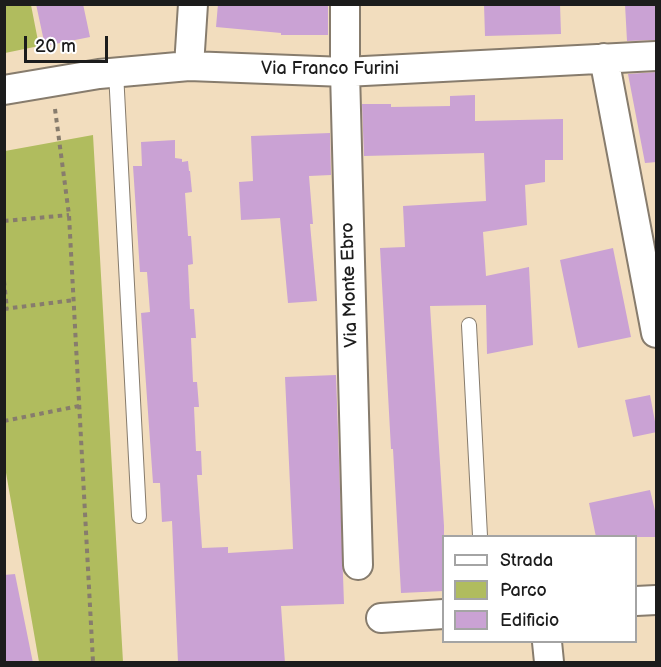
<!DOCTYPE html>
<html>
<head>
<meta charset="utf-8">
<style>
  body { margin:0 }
  #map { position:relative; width:661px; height:667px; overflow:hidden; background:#f2ddbe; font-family:"Balsamiq Sans",sans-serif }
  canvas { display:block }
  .frame { position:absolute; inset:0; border:6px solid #1c1c1c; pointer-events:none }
  .legend { position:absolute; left:442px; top:535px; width:195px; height:108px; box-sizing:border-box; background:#fff; border:2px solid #a4a4a4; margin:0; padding:8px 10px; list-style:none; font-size:18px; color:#1c1c1c }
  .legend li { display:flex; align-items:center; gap:12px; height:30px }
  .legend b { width:30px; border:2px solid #a4a4a4 }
  .scale { position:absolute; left:24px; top:36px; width:84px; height:27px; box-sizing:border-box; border:3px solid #1c1c1c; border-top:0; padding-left:8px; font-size:18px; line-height:21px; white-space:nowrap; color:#1c1c1c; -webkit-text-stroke:4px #fff; paint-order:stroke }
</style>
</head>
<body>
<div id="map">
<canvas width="661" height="667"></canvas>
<div class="frame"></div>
<ul class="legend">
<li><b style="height:8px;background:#fff"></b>Strada</li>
<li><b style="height:16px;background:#b0bc5e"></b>Parco</li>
<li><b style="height:16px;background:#caa2d4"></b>Edificio</li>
</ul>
<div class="scale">20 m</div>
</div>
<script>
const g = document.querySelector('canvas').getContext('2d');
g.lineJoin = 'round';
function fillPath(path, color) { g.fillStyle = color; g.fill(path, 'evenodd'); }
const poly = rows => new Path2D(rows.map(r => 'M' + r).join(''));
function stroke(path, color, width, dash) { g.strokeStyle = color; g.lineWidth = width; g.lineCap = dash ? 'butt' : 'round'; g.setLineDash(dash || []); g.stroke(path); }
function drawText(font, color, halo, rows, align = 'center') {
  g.font = font + ' "Balsamiq Sans",sans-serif'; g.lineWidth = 6; g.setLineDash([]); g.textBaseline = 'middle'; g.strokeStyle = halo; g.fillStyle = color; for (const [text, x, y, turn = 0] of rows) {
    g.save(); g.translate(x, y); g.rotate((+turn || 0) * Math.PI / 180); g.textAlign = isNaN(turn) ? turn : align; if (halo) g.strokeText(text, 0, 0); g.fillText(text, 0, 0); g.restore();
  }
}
fillPath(poly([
  [5,4,31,5,39,46,5,53],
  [93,135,123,662,39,662,5,467,5,151]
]), '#b0bc5e');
fillPath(poly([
  [36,4,83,4,90,37,45,46],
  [218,4,328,4,328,35,281,35,281,33,216,27],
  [484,4,560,4,561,34,485,36],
  [625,4,657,4,657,40,627,41],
  [657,72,657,162,645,163,628,74],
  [475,95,475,121,563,119,563,160,545,160,545,182,525,185,527,225,483,232,486,276,529,267,533,345,487,354,486,305,430,306,444,526,444,591,401,593,393,449,391,449,380,248,405,247,403,206,486,201,484,153,364,156,362,104,391,104,391,107,450,106,450,96],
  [330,133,331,175,309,176,313,224,310,224,317,301,288,303,280,218,241,220,239,182,253,181,251,136],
  [175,140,175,158,182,159,182,162,188,161,189,171,190,171,192,192,185,193,188,236,191,236,193,264,188,265,190,309,194,309,196,338,191,338,193,382,197,382,199,407,194,407,196,451,201,451,202,475,197,475,202,548,228,547,228,553,293,549,285,377,336,375,344,604,281,606,285,663,178,663,172,521,162,522,160,483,153,483,141,313,150,312,147,272,140,272,133,166,142,166,141,142],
  [613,248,631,337,578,348,560,260],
  [650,395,657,432,633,437,625,400],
  [650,490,657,519,657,537,596,537,589,503],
  [15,574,33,663,6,663,4,653,4,575]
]), '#caa2d4');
const service = poly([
  [116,72,139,516],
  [469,325,480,536]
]);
const minor = poly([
  [345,4,345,72,358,565],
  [604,58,656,333],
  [189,66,193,4],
  [4,90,99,74,189,66,345,72,656,56],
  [636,601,656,600],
  [381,618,444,614],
  [547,642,549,662]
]);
stroke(service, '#877c6d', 16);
stroke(minor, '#877c6d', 32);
stroke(poly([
  [55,109,69,215,93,662],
  [4,221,69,215],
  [4,281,7,309],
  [4,309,74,300],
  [4,421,79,406]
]), '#877c6d', 4, [4.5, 4.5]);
stroke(service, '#fff', 14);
stroke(minor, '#fff', 28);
drawText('18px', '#1c1c1c', '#fff', [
  ["Via Franco Furini",330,69],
  ["Via Monte Ebro",350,285,-92]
]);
</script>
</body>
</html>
